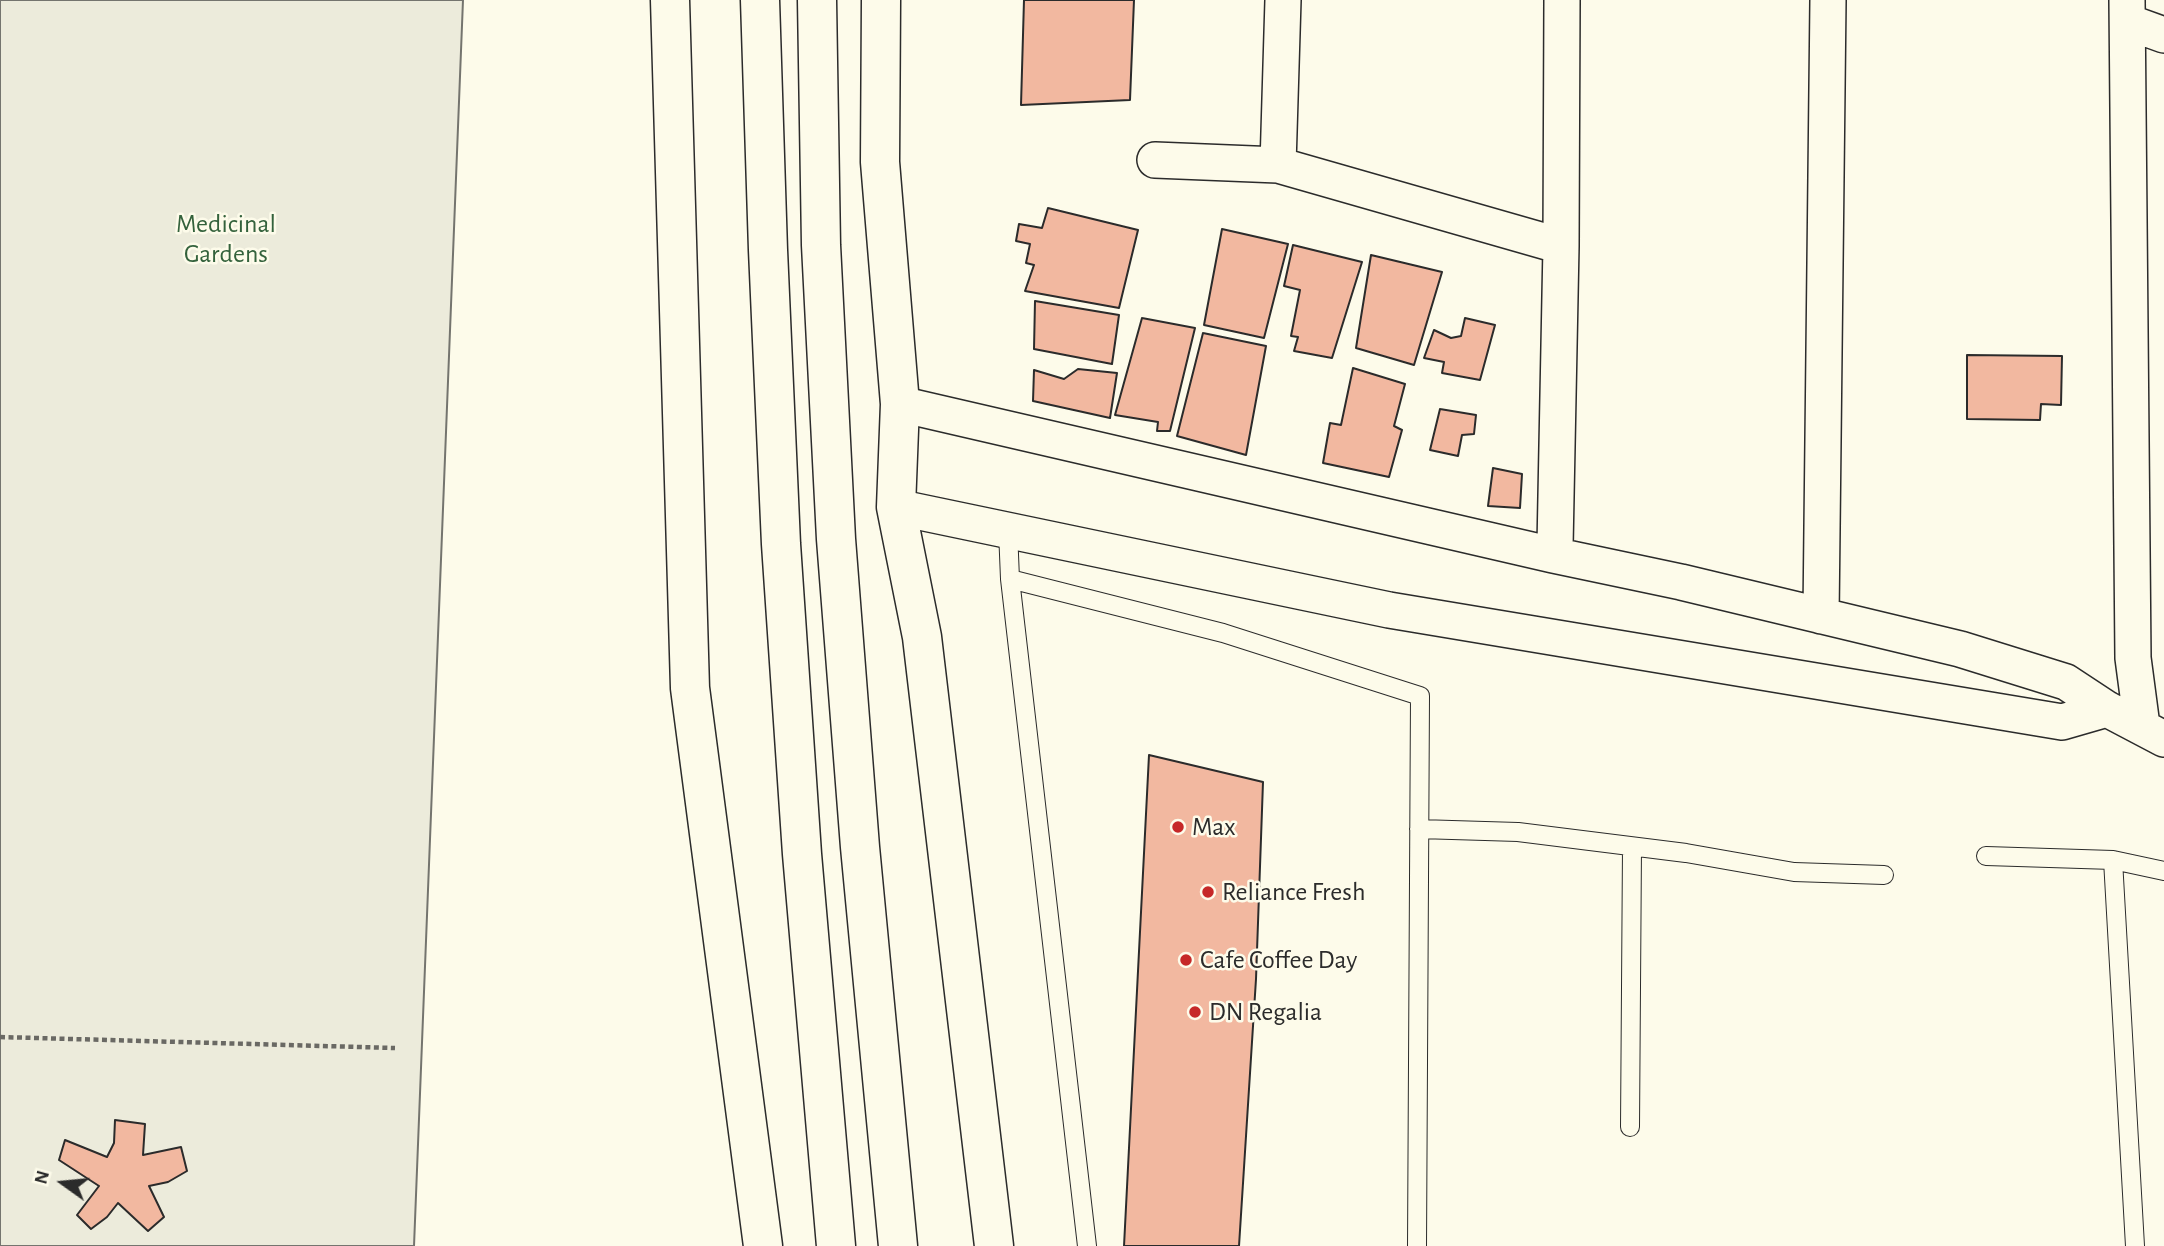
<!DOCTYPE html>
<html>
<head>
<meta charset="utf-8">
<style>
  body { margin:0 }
  #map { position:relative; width:2164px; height:1246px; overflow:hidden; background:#fdfbea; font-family:"Alegreya Sans",sans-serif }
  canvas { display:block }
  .north { position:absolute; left:28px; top:1148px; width:70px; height:70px; -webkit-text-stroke:5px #fdfbea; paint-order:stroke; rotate:285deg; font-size:19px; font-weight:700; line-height:28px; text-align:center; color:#2b2b2b }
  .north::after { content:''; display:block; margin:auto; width:24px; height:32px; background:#2b2b2b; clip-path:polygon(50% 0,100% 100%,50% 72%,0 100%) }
</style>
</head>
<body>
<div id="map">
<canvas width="2164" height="1246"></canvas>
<div class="north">N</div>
</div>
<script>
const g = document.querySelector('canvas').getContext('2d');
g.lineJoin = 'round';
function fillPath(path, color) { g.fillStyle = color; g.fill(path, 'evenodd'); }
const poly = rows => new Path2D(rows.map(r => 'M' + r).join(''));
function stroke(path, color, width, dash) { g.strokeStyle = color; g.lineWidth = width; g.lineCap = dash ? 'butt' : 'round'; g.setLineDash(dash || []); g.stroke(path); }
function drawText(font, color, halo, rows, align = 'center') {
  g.font = font + ' "Alegreya Sans",sans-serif'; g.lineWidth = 5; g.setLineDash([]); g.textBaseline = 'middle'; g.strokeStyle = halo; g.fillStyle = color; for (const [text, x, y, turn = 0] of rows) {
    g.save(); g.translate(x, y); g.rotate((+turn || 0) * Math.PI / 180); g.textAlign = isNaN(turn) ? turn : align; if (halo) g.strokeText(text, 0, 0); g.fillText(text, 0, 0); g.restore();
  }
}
const green = poly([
  [0,0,463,0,414,1246,0,1246,0,0]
]);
fillPath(green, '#ecebdb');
stroke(green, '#74746e', 2);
const building = poly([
  [1024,0,1134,0,1130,100,1021,105,1024,0],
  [1048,208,1138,230,1119,308,1025,291,1034,265,1026,263,1030,244,1016,241,1019,224,1042,228,1048,208],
  [1222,229,1288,244,1264,338,1204,325,1222,229],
  [1293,245,1362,262,1332,358,1294,351,1298,337,1291,336,1300,290,1284,286,1293,245],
  [1371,255,1442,272,1414,365,1356,348,1371,255],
  [1035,301,1119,315,1112,364,1034,349,1035,301],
  [1142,318,1195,328,1170,431,1157,431,1158,422,1115,415,1142,318],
  [1465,318,1495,325,1480,380,1442,373,1444,362,1424,358,1434,330,1451,338,1461,336,1465,318],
  [1203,333,1266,346,1246,455,1177,436,1203,333],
  [1967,355,2062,356,2061,405,2041,404,2040,420,1967,419,1967,355],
  [1353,368,1405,384,1394,426,1402,430,1389,477,1323,463,1330,423,1341,425,1353,368],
  [1078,369,1117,373,1110,418,1033,401,1034,370,1064,379,1078,369],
  [1440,409,1476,415,1474,434,1462,435,1458,456,1430,450,1440,409],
  [1493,468,1522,474,1520,508,1488,506,1493,468],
  [1149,755,1263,782,1256,979,1239,1246,1124,1246,1149,755],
  [115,1120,145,1124,143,1155,181,1147,187,1171,168,1182,149,1186,164,1217,148,1231,118,1203,107,1217,91,1229,77,1215,99,1186,59,1160,65,1140,107,1157,114,1143,115,1120]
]);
fillPath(building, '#f2b8a0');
stroke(building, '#2b2b2b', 2);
const lane = poly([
  [1008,530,1010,579,1087,1246],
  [1010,579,1223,633,1420,696,1417,1246],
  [1419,829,1518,832,1686,853,1794,872,1884,875],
  [1986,856,2113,860,2164,871],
  [2113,860,2135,1246],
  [1630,1127,1632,847]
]);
const street = poly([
  [2127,0,2133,658,2142,726],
  [2128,22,2164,35],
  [1155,160,1278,165,1561,246,1562,0],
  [1278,165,1283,0],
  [900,404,1553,555,1681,582,1960,649,2066,682,2107,709,2164,739],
  [896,507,1389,610,2062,722,2107,709],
  [1553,555,1555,546,1561,246],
  [1821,616,1828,0]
]);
const secondary = poly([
  [670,0,690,688,763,1246],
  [881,0,880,162,900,404,896,507,922,637,994,1246]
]);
const highway = poly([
  [760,0,768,250,781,544,802,854,836,1246],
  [817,0,821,245,836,539,860,847,898,1246]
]);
stroke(lane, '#2b2b2b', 20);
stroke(street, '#2b2b2b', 38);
stroke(secondary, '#2b2b2b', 41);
stroke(highway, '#2b2b2b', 41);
stroke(poly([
  [0,1037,395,1048]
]), '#6a6964', 4.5, [5, 3.5]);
stroke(lane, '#fdfbea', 18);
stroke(street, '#fdfbea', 35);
stroke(secondary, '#fdfbea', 38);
stroke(highway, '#fdfbea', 38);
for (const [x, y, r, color] of [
  [1178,827,7,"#c62828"],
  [1208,892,7,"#c62828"],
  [1186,960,7,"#c62828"],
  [1195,1012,7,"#c62828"]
]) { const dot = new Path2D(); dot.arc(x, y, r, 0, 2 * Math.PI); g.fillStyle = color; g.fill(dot); stroke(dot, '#fdfbea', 2.5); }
drawText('26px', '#34623c', '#fdfbea', [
  ["Medicinal",226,224],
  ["Gardens",226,254]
]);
drawText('26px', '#2b2b2b', '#fdfbea', [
  ["Max",1192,827],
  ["Reliance Fresh",1222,892],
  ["Cafe Coffee Day",1200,960],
  ["DN Regalia",1209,1012]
], 'left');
</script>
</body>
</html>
